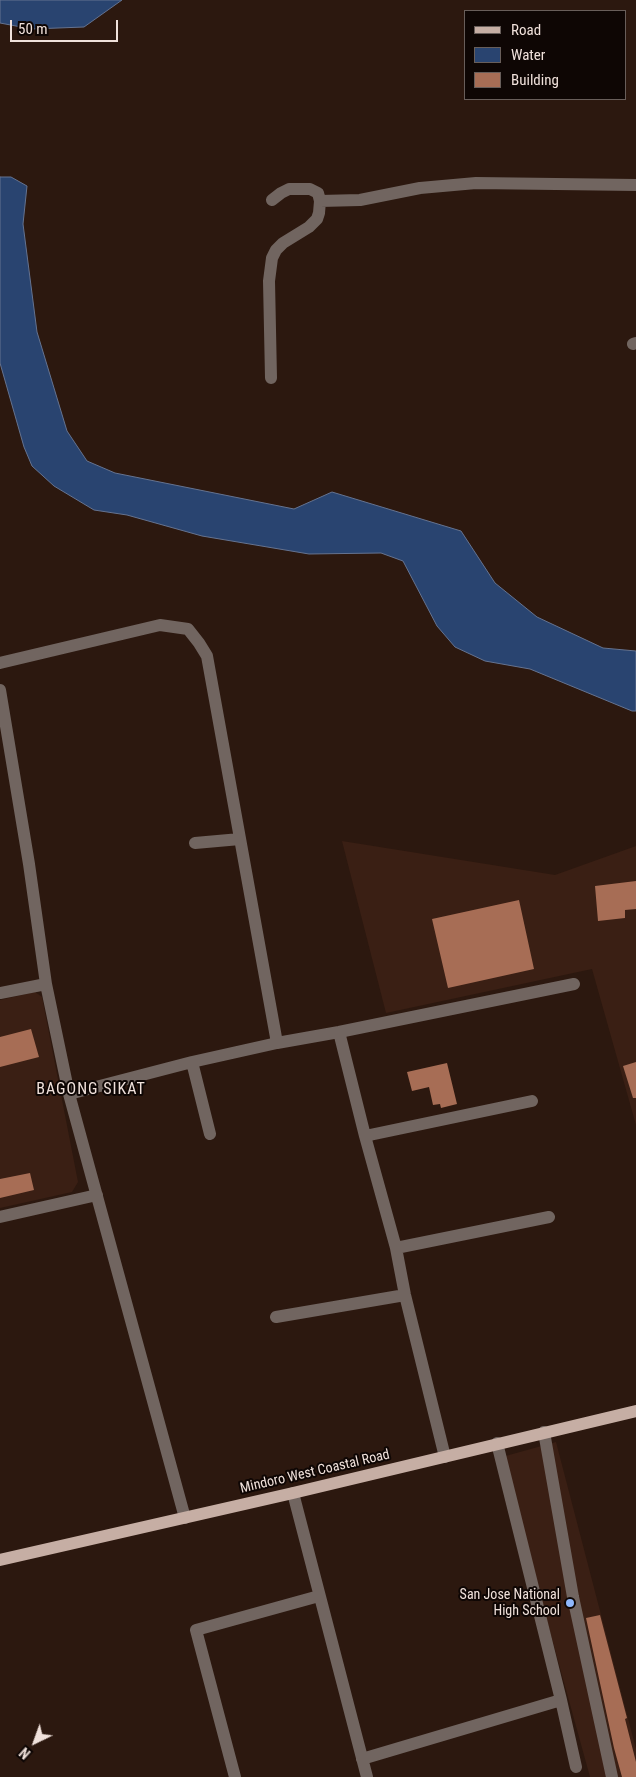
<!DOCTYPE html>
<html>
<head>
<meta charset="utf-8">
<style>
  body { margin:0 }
  #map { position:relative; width:636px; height:1777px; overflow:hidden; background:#2c180f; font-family:"Roboto Condensed",sans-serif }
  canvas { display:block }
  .legend { position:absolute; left:464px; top:10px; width:162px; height:90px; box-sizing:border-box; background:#0e0604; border:1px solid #685e5a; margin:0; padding:6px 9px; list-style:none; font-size:15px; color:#f0e1db }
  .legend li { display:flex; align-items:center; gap:10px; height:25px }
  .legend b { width:25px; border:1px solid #685e5a }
  .north { position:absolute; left:10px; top:1717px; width:50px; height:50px; -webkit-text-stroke:4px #0e0604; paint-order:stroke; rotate:222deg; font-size:14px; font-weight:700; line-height:20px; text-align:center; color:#f0e1db }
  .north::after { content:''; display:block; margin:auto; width:18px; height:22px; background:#f0e1db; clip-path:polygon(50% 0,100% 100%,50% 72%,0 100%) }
  .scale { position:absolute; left:10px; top:20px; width:108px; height:22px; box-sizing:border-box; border:2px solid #f0e1db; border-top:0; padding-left:6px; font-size:15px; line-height:18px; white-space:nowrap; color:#f0e1db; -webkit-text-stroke:4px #0e0604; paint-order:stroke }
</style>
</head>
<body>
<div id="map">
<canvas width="636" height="1777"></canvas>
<ul class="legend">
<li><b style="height:6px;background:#c6aea4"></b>Road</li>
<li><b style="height:14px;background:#294470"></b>Water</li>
<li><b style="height:14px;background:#a76d55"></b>Building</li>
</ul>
<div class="north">N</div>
<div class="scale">50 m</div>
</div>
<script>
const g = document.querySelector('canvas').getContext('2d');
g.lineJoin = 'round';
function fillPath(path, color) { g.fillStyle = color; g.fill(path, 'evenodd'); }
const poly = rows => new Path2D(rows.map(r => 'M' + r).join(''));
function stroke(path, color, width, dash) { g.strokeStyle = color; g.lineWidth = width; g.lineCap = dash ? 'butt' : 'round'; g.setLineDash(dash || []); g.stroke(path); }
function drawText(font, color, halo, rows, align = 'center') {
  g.font = font + ' "Roboto Condensed",sans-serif'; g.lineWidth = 4; g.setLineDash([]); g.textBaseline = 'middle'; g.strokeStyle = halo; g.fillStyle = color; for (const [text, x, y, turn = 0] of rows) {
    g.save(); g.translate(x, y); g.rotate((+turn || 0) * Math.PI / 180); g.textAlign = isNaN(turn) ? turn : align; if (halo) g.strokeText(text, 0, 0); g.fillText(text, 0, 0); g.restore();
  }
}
fillPath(poly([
  [342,841,555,875,636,846,636,1125,592,969,386,1013],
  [35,992,42,997,78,1182,72,1192,0,1208,0,1000],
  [556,1442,636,1749,636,1777,590,1777,502,1457]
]), '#3a1f14');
const water = poly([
  [0,0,122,0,84,27,32,29,0,23,0,0],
  [0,177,11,177,27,186,23,224,37,332,67,431,87,461,115,473,294,509,332,492,461,531,495,583,537,617,603,648,636,651,636,711,632,711,530,669,485,661,455,647,437,626,403,561,381,553,309,554,202,536,127,515,94,510,54,486,32,466,24,447,0,363,0,177]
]);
fillPath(water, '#294470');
stroke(water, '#657390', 1);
fillPath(poly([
  [636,881,636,909,625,910,625,918,598,921,595,886],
  [519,900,534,969,448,988,432,919],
  [31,1029,39,1057,0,1067,0,1037],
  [636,1062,636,1098,633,1098,623,1066],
  [447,1063,457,1104,441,1108,440,1104,433,1105,429,1087,412,1091,407,1072],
  [30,1173,34,1190,0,1198,0,1179],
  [600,1615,627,1718,625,1719,636,1762,636,1777,622,1777,614,1748,586,1618]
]), '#a76d55');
stroke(poly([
  [320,201,360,200,420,188,476,183,636,185],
  [633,344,636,343],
  [271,378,269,281,272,258,276,250,283,243,309,227,317,219,319,213,320,201,318,193,310,189,289,189,281,193,272,200],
  [0,663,160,625,188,629,199,643,207,656,277,1043],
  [0,690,29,864,46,984,69,1094,185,1518],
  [195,843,240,839],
  [0,993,46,984],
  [339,1032,365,1136,396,1248,405,1295,445,1457],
  [192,1062,210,1134],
  [69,1094,192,1062,277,1043,339,1032,574,984],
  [365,1136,532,1101],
  [0,1217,97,1195],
  [396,1248,549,1217],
  [276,1317,405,1295],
  [544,1432,573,1597,612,1777],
  [497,1443,561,1700,576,1767],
  [293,1493,367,1777],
  [362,1759,561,1700],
  [235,1777,196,1630,319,1596]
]), '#716560', 12);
stroke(poly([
  [0,1560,293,1493,636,1411]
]), '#c6aea4', 12);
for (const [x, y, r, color] of [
  [570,1603,5,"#8fb8fd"]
]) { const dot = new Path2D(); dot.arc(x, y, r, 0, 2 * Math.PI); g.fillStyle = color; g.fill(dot); stroke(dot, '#0e0604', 2); }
drawText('14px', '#f0e1db', '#0e0604', [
  ["Mindoro West Coastal Road",315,1472,-13]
]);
drawText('14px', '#f0e1db', '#0e0604', [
  ["San Jose National",560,1595],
  ["High School",560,1611]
], 'right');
g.letterSpacing = '1px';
drawText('16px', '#f0e1db', '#0e0604', [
  ["BAGONG SIKAT",91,1090]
]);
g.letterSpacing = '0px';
</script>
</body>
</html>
